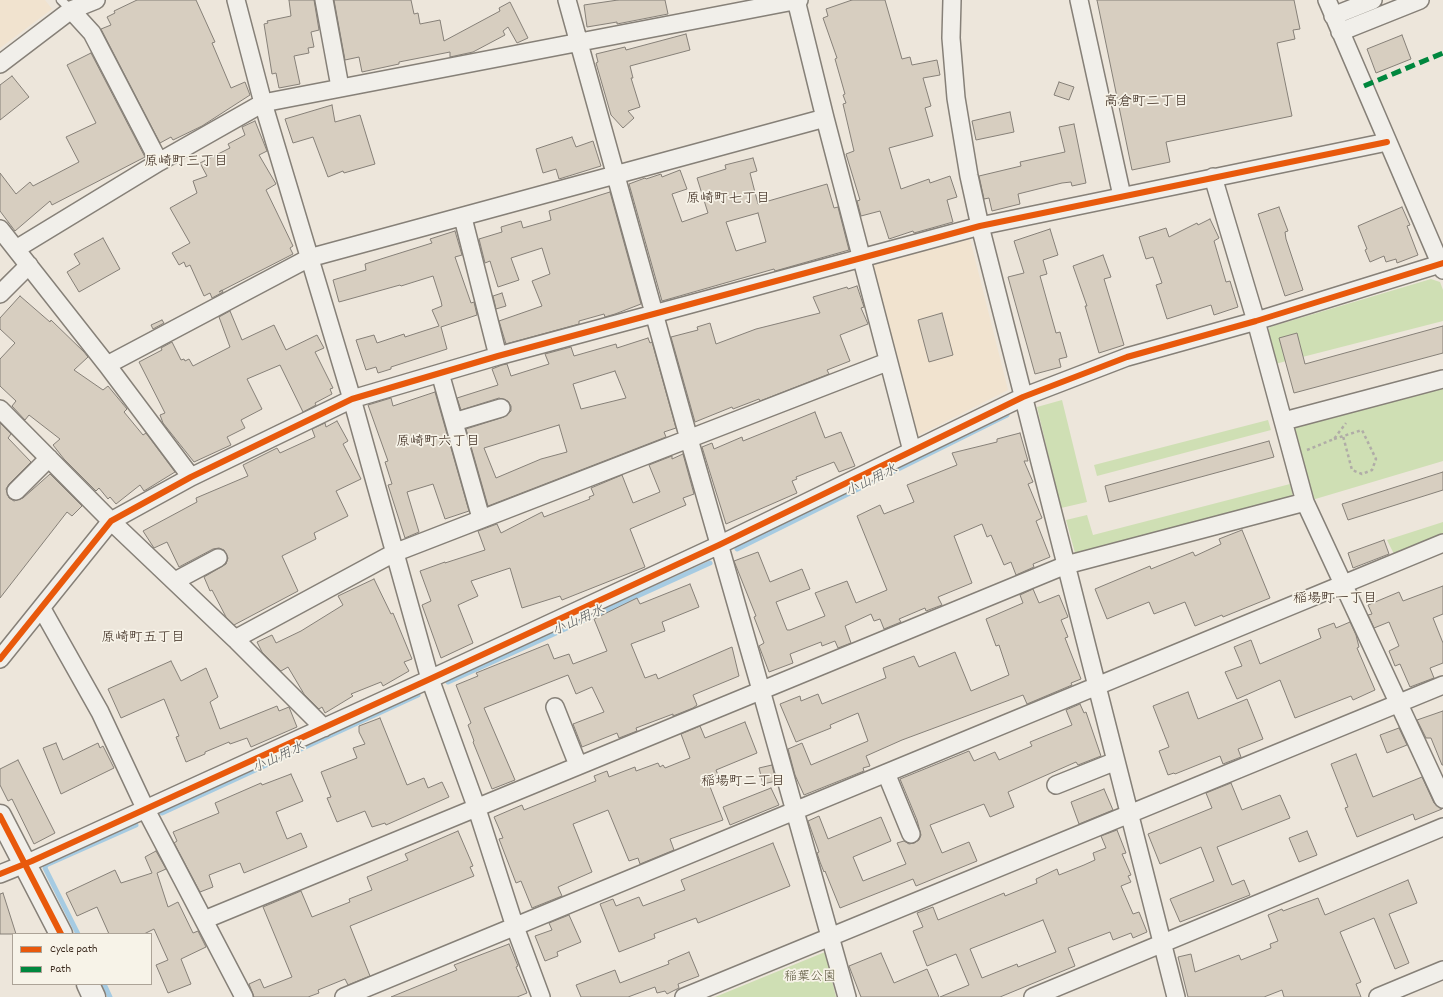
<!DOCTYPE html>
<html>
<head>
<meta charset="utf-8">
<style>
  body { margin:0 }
  #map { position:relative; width:1443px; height:997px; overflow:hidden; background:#ede6db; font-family:Dekko,sans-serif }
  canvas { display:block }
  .legend { position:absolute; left:12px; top:933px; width:140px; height:52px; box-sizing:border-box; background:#f7f3e8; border:1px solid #aca397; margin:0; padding:5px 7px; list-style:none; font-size:12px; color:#3b2a1e }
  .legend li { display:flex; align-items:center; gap:8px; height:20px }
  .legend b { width:20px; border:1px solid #aca397 }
</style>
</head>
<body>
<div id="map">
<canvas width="1443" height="997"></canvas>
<ul class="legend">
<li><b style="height:5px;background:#e8590c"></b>Cycle path</li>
<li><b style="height:5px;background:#00873e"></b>Path</li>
</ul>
</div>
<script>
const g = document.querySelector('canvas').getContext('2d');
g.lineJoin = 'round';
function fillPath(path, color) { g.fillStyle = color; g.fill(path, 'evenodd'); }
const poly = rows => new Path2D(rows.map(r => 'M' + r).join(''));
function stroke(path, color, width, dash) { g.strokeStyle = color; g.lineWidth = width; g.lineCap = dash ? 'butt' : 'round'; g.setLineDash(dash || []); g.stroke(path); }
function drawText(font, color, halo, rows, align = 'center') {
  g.font = font + ' Dekko,"Klee One",sans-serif'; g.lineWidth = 3.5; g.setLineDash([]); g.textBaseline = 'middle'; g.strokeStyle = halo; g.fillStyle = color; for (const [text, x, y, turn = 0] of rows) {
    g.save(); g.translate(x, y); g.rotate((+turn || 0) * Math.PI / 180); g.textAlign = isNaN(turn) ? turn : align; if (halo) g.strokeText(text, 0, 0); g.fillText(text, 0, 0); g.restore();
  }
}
fillPath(poly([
  [0,0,45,0,52,9,0,48],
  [970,239,1008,390,915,437,872,264]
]), '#f1e3cf');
fillPath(poly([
  [1431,279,1440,282,1443,290,1443,321,1275,364,1267,334,1270,327],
  [1443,385,1443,461,1312,500,1293,426],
  [1062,400,1087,502,1061,508,1037,407],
  [1268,420,1271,430,1097,476,1094,465],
  [1290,484,1293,496,1075,553,1066,520,1087,515,1093,535],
  [1443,522,1443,534,1394,554,1387,540],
  [825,952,836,997,715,997]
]), '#cfdfb4');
stroke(poly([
  [737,549,1007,415],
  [448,682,710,563],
  [162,813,418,695],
  [78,934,45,868,46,865,136,825],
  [104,984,110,997]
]), '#a6cbe2', 5);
const building = poly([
  [137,0,196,0,215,42,212,43,231,88,245,82,250,95,202,126,173,140,171,137,160,143,101,29,111,25,107,17,115,13,114,11,137,0],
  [289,0,314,0,319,30,311,32,314,47,308,48,309,53,294,56,300,84,279,88,276,73,272,74,264,24,268,23,267,21,291,16,289,0],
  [334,0,411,0,414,14,418,13,420,24,440,20,444,41,500,11,499,8,510,2,528,38,517,43,508,27,503,31,505,35,473,52,450,57,450,52,399,62,399,64,362,72,359,57,345,60,334,0],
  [618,0,665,0,668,14,617,24,617,22,587,27,584,5,618,0],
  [852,0,885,0,902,59,910,57,912,65,937,60,940,75,923,78,931,106,925,108,933,136,889,148,901,189,929,179,930,183,950,176,957,197,947,200,953,222,914,233,913,231,889,239,880,211,861,216,857,201,860,200,846,154,854,151,843,104,846,103,843,95,845,94,835,59,837,58,823,18,828,16,826,9,852,0],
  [1097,0,1294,0,1300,29,1293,30,1295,39,1277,43,1292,116,1166,142,1170,162,1132,170,1097,0],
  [686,34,690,50,630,66,633,78,631,78,640,107,628,111,634,118,623,128,611,115,596,63,598,62,596,54,625,47,626,50,686,34],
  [1402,35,1411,59,1376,73,1367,49,1402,35],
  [91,53,145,157,52,205,50,201,15,231,0,211,0,173,16,194,30,182,33,186,79,162,66,137,96,123,67,65,91,53],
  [12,76,29,97,0,120,0,85,12,76],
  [1059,82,1074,87,1069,100,1054,95,1059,82],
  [332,105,335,122,360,115,375,164,344,173,343,171,328,177,313,137,293,143,285,119,332,105],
  [1010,112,1014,132,976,140,972,121,1010,112],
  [255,121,267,151,259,155,276,184,266,190,293,246,290,248,293,254,219,292,222,290,223,292,212,298,210,293,204,296,190,265,186,267,184,262,179,265,172,253,190,243,170,208,197,193,193,181,207,176,200,163,230,148,228,144,245,135,242,127,255,121],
  [1074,124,1086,183,1072,186,1071,182,1062,183,1018,194,1020,204,992,211,989,198,984,199,979,176,1021,166,1020,162,1065,152,1059,127,1074,124],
  [572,137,576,147,593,141,601,166,559,179,556,169,543,173,536,149,572,137],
  [753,158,757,171,750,173,758,204,827,184,834,208,838,207,849,250,775,271,774,269,662,301,629,184,645,178,646,179,661,174,662,177,680,170,687,189,672,194,682,222,708,213,697,178,726,169,725,165,753,158],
  [758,213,766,242,736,251,726,222,758,213],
  [610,192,641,304,615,314,605,317,604,314,579,321,579,324,506,344,499,321,542,306,532,281,550,274,542,248,511,258,519,280,498,287,490,261,485,263,479,239,502,232,501,227,521,221,523,228,551,220,549,211,610,192],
  [1279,207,1288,231,1285,232,1286,239,1303,290,1285,296,1258,214,1279,207],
  [1402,207,1410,225,1407,226,1418,255,1397,263,1396,259,1386,262,1384,256,1370,262,1365,250,1367,249,1358,226,1402,207],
  [1210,219,1219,238,1214,241,1226,282,1230,281,1238,307,1214,315,1211,305,1167,319,1156,285,1162,283,1153,257,1146,259,1139,237,1166,228,1169,237,1197,223,1198,225,1210,219],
  [1050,229,1058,255,1043,260,1047,274,1040,276,1056,333,1060,332,1067,357,1059,359,1061,367,1035,374,1008,277,1024,273,1014,241,1050,229],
  [455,231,462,255,455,257,471,303,474,302,477,315,441,327,447,349,391,367,391,369,378,373,376,367,366,370,356,340,374,335,377,343,404,334,405,337,439,326,432,310,442,306,441,301,433,276,401,286,400,285,339,302,333,280,366,270,365,264,432,243,430,239,455,231],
  [103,238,120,269,79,292,67,272,80,264,74,254,103,238],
  [1103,255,1111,277,1104,279,1124,345,1099,353,1085,306,1087,306,1073,266,1103,255],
  [857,286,864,307,861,308,868,324,840,335,850,361,827,370,829,374,760,401,759,399,733,409,732,407,695,422,671,337,698,330,697,327,710,323,716,344,756,329,820,313,813,297,847,287,848,289,857,286],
  [502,293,506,306,496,309,493,296,502,293],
  [20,296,50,322,51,320,84,352,88,357,74,370,103,390,108,386,127,409,124,412,143,435,146,433,175,472,144,491,140,485,116,504,110,497,108,499,99,488,96,491,64,459,53,445,60,439,29,415,25,420,12,406,16,401,0,386,0,359,15,343,0,329,0,318,20,296],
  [230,311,242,340,274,325,286,350,317,335,324,348,315,352,333,388,330,389,332,394,315,403,316,405,303,412,280,365,247,379,262,409,241,420,245,428,227,437,231,445,194,462,163,423,160,415,165,413,139,362,162,350,161,348,172,342,181,360,184,359,185,361,189,359,193,366,230,347,219,317,230,311],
  [942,313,953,355,929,362,918,320,942,313],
  [162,320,164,323,153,329,151,325,162,320],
  [1443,326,1443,353,1294,393,1279,338,1297,333,1305,364,1443,326],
  [648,338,650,343,652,342,676,428,664,432,666,437,488,506,466,429,504,417,511,411,511,406,508,401,499,398,461,410,457,398,498,385,492,369,502,365,507,364,511,376,549,364,545,354,571,347,574,356,616,344,617,348,648,338],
  [615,371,626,398,581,409,573,384,615,371],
  [559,425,567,452,541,459,496,478,484,448,559,425],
  [435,392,469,511,445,519,433,484,407,492,419,532,405,538,388,485,392,484,385,462,388,461,368,405,391,398,393,406,435,392],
  [815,412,825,438,841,432,855,466,839,472,834,462,796,477,797,479,792,481,797,493,726,524,702,447,712,443,714,449,742,437,743,441,815,412],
  [337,421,348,441,343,444,361,479,336,491,348,516,314,533,316,539,282,556,298,591,234,625,226,617,212,590,210,591,204,577,226,564,228,558,224,550,219,548,213,549,179,567,167,542,154,548,143,531,197,502,196,498,248,476,243,465,277,448,280,453,315,437,312,429,325,423,326,427,337,421],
  [0,423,11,434,8,438,31,462,9,484,6,489,9,498,14,501,23,498,50,474,82,506,72,516,67,512,0,598,0,423],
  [1020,433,1028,461,1024,461,1033,482,1028,484,1042,518,1036,521,1050,557,1033,564,1034,567,1016,575,1011,562,1004,565,991,535,987,537,982,524,954,536,972,583,938,597,942,605,926,611,925,608,899,619,901,622,884,629,880,619,874,621,871,614,845,626,851,643,838,648,835,641,822,646,821,642,790,654,793,663,769,672,759,646,764,643,754,617,756,616,734,561,758,552,770,582,802,569,810,589,776,602,787,630,790,630,825,616,815,593,847,581,856,603,887,590,857,516,880,505,884,514,914,502,907,485,957,465,952,453,997,442,997,439,1020,433],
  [1269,441,1274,457,1109,502,1105,486,1269,441],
  [683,454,694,494,683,498,686,505,630,529,645,567,562,600,560,596,522,608,510,568,471,581,478,596,458,605,473,643,441,658,422,605,431,601,420,571,445,562,445,563,485,550,478,531,497,524,501,533,542,512,544,517,590,499,589,497,594,495,591,488,622,475,633,503,660,492,649,465,672,456,672,459,683,454],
  [1443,472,1443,490,1348,520,1342,504,1443,472],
  [1242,530,1270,598,1223,617,1222,615,1195,626,1185,602,1154,614,1149,602,1107,619,1095,589,1150,566,1151,569,1193,552,1195,556,1221,544,1219,539,1242,530],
  [1384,540,1389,554,1353,568,1348,553,1384,540],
  [374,579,391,614,393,613,412,659,404,662,409,671,383,686,381,682,351,694,353,696,325,713,322,707,319,709,304,694,288,667,281,671,262,652,257,642,272,635,276,643,301,631,343,605,338,596,374,579],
  [690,584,699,607,662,622,665,631,631,644,645,678,656,674,658,679,732,647,739,676,693,695,697,705,693,708,673,716,673,714,636,728,637,731,619,738,617,733,582,747,573,724,604,712,592,687,576,694,568,675,484,708,515,780,492,789,473,742,474,741,468,725,471,723,456,685,478,676,476,673,548,644,554,659,569,654,573,664,607,651,594,619,637,598,640,604,690,584],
  [1443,586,1443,614,1433,618,1443,643,1443,663,1430,668,1434,678,1410,687,1400,664,1395,666,1389,651,1399,646,1389,622,1374,628,1368,615,1372,614,1368,605,1399,592,1403,601,1443,586],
  [1033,589,1039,603,1059,595,1068,617,1061,620,1068,637,1065,638,1081,679,1071,683,1072,685,1027,704,1023,695,902,740,866,756,870,766,863,768,864,771,804,795,795,775,788,749,802,743,811,765,868,741,858,713,830,725,831,728,796,742,780,704,800,696,801,701,818,694,822,704,886,678,883,668,914,656,919,667,955,652,971,691,1009,675,999,645,996,646,986,619,1023,603,1020,595,1033,589],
  [1350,622,1356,635,1359,647,1357,648,1375,690,1353,700,1351,696,1295,718,1280,680,1237,699,1225,672,1242,666,1234,647,1251,640,1260,664,1321,638,1318,629,1334,623,1336,628,1350,622],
  [171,661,181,681,206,668,218,697,210,702,220,729,277,706,279,711,289,707,297,727,251,747,247,738,230,744,229,742,205,752,205,754,186,762,176,737,179,736,164,699,121,718,108,689,171,661],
  [1188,692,1198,719,1247,699,1263,739,1238,749,1241,757,1223,764,1220,756,1175,774,1174,773,1168,775,1159,751,1169,747,1153,706,1188,692],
  [1080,704,1084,713,1086,712,1101,756,1078,765,1076,762,1008,792,1014,807,990,817,984,804,930,825,942,853,969,842,977,861,916,886,913,879,840,908,825,871,824,872,820,862,817,853,819,852,808,821,819,816,828,839,881,817,891,841,853,857,863,881,906,864,897,843,904,841,909,844,914,843,919,840,921,835,917,820,900,779,969,751,974,761,995,752,999,760,1032,746,1030,742,1072,725,1066,710,1080,704],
  [1443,711,1443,765,1442,765,1431,738,1426,738,1417,720,1443,711],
  [380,718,407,785,424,778,428,788,442,782,449,797,386,825,385,823,372,827,365,811,337,822,327,798,331,797,321,772,357,758,353,748,365,744,359,732,359,726,380,718],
  [745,722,757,753,716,770,718,775,707,779,723,820,670,839,674,850,640,864,638,858,629,861,608,810,573,824,592,872,558,887,562,896,532,908,521,881,516,883,499,839,503,838,494,817,522,805,524,810,596,781,594,776,607,771,609,777,635,767,636,771,658,763,660,767,663,765,665,768,690,758,681,734,700,726,705,738,745,722],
  [1399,728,1407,745,1387,753,1380,735,1399,728],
  [56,743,63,760,98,743,100,748,103,746,114,768,61,794,43,748,56,743],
  [1356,754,1373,797,1422,777,1434,803,1442,809,1415,820,1413,814,1357,837,1345,808,1348,807,1331,764,1356,754],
  [18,760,55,833,34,844,12,799,8,801,0,785,0,769,18,760],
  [772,765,776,781,763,784,759,768,772,765],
  [291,774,303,801,276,812,287,839,301,833,307,847,244,873,240,863,209,875,213,887,200,892,174,843,177,841,173,832,219,813,215,803,261,783,262,785,291,774],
  [1231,783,1242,810,1280,795,1290,818,1217,847,1232,885,1244,880,1250,895,1180,922,1170,899,1214,881,1201,847,1160,864,1148,834,1212,808,1206,793,1231,783],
  [771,788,779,805,730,825,723,807,771,788],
  [1104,789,1113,810,1079,824,1071,802,1104,789],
  [1117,830,1126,853,1122,854,1131,875,1128,876,1131,882,1121,886,1133,914,1139,912,1147,932,1133,938,1131,933,1113,940,1110,932,1068,948,1075,966,1000,997,940,997,969,985,956,954,927,966,913,931,923,927,917,913,933,907,938,920,1004,893,1005,896,1037,883,1036,879,1057,869,1059,875,1084,865,1095,860,1093,853,1106,848,1101,836,1117,830],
  [1043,920,1056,952,1018,967,1017,964,982,978,970,949,1043,920],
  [458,831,473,866,470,867,474,876,350,926,370,976,348,985,345,979,318,990,319,993,308,997,254,997,249,984,260,979,264,988,292,977,263,907,301,891,312,917,350,902,349,899,372,890,367,877,408,860,405,854,458,831],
  [1307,831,1317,855,1299,862,1289,838,1307,831],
  [773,843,790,886,698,923,696,918,654,934,655,938,619,952,600,904,613,899,616,906,639,897,643,906,685,890,681,880,773,843],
  [156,851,166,869,157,873,168,907,178,902,193,933,198,931,206,947,181,959,191,984,168,993,156,965,168,960,154,929,144,934,109,934,97,907,77,916,66,893,115,870,121,883,152,873,145,857,156,851],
  [1408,880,1417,903,1389,914,1409,963,1395,969,1374,918,1340,932,1361,982,1356,984,1361,997,1284,997,1282,990,1264,997,1188,997,1178,957,1191,954,1195,972,1239,955,1241,960,1271,948,1270,944,1278,941,1268,915,1282,909,1283,911,1318,898,1325,915,1408,880],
  [3,893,16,934,0,934,0,894,3,893],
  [569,915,581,942,557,952,558,956,545,961,535,936,552,930,549,923,569,915],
  [509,944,518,966,516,967,527,993,517,997,391,997,457,970,454,965,509,944],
  [689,952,699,976,678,984,679,988,667,994,665,991,657,993,655,987,628,997,581,997,576,985,615,970,620,983,669,964,668,961,689,952],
  [881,953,894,983,927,969,939,997,861,997,849,966,881,953]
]);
fillPath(building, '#d7cec0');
stroke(building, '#868078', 1);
const service = poly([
  [61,0,71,10]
]);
const minor = poly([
  [236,0,263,103,352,399,430,679,476,806,515,927,541,997],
  [324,0,340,87],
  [567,0,689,439,761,690,847,997],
  [796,0,825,118,912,451],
  [952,0,951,38,956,98,969,176,980,226,1176,997],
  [1079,0,1122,196],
  [1327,0,1443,270],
  [71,10,92,33,159,162],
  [1333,16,1373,0],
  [1340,32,1420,0],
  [0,64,71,10,96,0],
  [1213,177,1256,321,1305,502,1443,799],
  [463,218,498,356],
  [0,229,107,365,191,477],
  [16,249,159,162,263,103,799,0],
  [0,294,29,265],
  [107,365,309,258,825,118],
  [440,373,481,518],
  [0,409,111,521,235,639,324,728],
  [1284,421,1443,379],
  [454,422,501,408],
  [16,491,49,458],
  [175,581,218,558],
  [42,609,100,712,145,808,244,997],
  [235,639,394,553,887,362],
  [0,659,111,521,191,477,352,399,498,356,980,226,1387,142],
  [555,707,578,765],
  [886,773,911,834],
  [1056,785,1116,761],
  [0,874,32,861,430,679,719,545,1023,397,1127,357,1256,321,1443,263],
  [204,920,1066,565,1305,502],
  [344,997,1443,543],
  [684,997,1443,685],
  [1033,997,1443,827],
  [1378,997,1443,970]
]);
const secondary = poly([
  [0,816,61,934],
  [88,984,94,997]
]);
stroke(service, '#868078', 11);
stroke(minor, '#868078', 20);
stroke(secondary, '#868078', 25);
stroke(poly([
  [1334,439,1362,430,1376,459,1372,470,1362,474,1352,470,1343,436],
  [1307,450,1334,439,1346,423]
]), '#b0aca7', 2.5, [3, 3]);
stroke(service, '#f1efea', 8);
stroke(minor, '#f1efea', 17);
stroke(secondary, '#f1efea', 22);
stroke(poly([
  [1364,86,1443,53]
]), '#00873e', 5, [10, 5]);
stroke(poly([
  [0,659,111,521,191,477,352,399,498,356,980,226,1387,142],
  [0,816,61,934],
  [0,874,32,861,430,679,719,545,1023,397,1127,357,1256,321,1443,263]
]), '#e8590c', 6);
drawText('13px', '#5a563c', '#f7f3e8', [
  ["稲葉公園",810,978]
]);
drawText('14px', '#3b2a1e', '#f7f3e8', [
  ["高倉町二丁目",1146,103],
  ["原崎町三丁目",186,163],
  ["原崎町七丁目",728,200],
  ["原崎町六丁目",438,443],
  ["稲場町一丁目",1335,600],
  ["原崎町五丁目",143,639],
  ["稲場町二丁目",743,783]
]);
drawText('italic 14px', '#52575a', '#f7f3e8', [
  ["小山用水",872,482,-26],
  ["小山用水",579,622,-24],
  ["小山用水",279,759,-25]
]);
</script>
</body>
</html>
